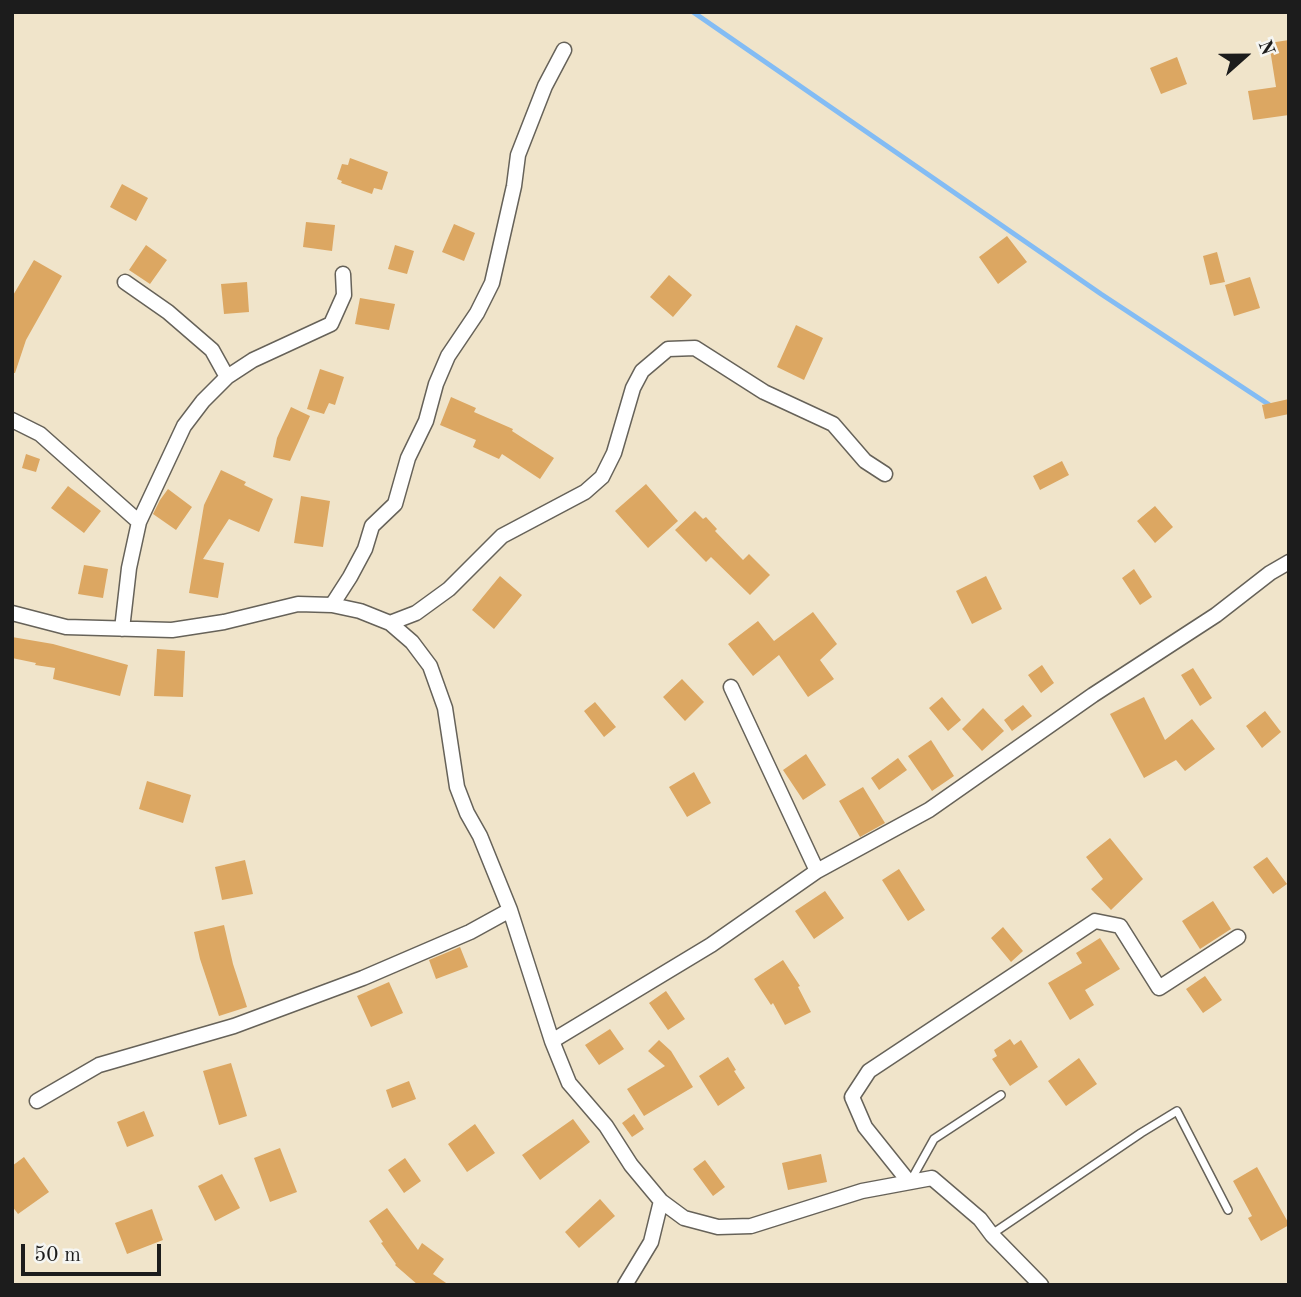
<!DOCTYPE html>
<html>
<head>
<meta charset="utf-8">
<style>
  body { margin:0 }
  #map { position:relative; width:1301px; height:1297px; overflow:hidden; background:#f0e4ca; font-family:"Old Standard TT",serif }
  canvas { display:block }
  .frame { position:absolute; inset:0; border:14px solid #1c1c1c; pointer-events:none }
  .north { position:absolute; left:1210px; top:21px; width:70px; height:70px; -webkit-text-stroke:5px #f6f6f2; paint-order:stroke; rotate:69deg; font-size:19px; font-weight:700; line-height:28px; text-align:center; color:#1c1c1c }
  .north::after { content:''; display:block; margin:auto; width:24px; height:32px; background:#1c1c1c; clip-path:polygon(50% 0,100% 100%,50% 72%,0 100%) }
  .scale { position:absolute; left:21px; top:1244px; width:140px; height:32px; box-sizing:border-box; border:4px solid #1c1c1c; border-top:0; padding-left:9px; font-size:21px; line-height:24px; white-space:nowrap; color:#1c1c1c; -webkit-text-stroke:5px #f6f6f2; paint-order:stroke }
</style>
</head>
<body>
<div id="map">
<canvas width="1301" height="1297"></canvas>
<div class="frame"></div>
<div class="north">N</div>
<div class="scale">50 m</div>
</div>
<script>
const g = document.querySelector('canvas').getContext('2d');
g.lineJoin = 'round';
const poly = rows => new Path2D(rows.map(r => 'M' + r).join(''));
function stroke(path, color, width, dash) { g.strokeStyle = color; g.lineWidth = width; g.lineCap = dash ? 'butt' : 'round'; g.setLineDash(dash || []); g.stroke(path); }
function fillPath(path, color) { g.fillStyle = color; g.fill(path, 'evenodd'); }
stroke(poly([
  [693,12,1101,294,1271,406]
]), '#83bcf4', 5);
fillPath(poly([
  [1289,40,1289,115,1253,120,1248,91,1276,87,1269,43],
  [1177,57,1187,84,1161,94,1150,68],
  [350,158,388,172,382,190,374,188,372,194,341,183,342,181,337,179,342,164,348,165],
  [122,184,148,198,136,221,110,207],
  [306,222,335,225,332,251,303,247],
  [454,224,475,233,464,261,442,252],
  [1007,236,1027,262,998,284,979,257],
  [146,245,167,260,150,284,129,270],
  [395,245,414,251,407,274,388,269],
  [1217,252,1225,282,1210,285,1203,256],
  [34,260,62,276,26,340,15,373,12,373,12,297],
  [669,275,692,295,673,317,650,297],
  [1250,277,1260,308,1234,316,1225,285],
  [247,282,249,312,224,314,221,284],
  [360,298,395,304,389,330,355,324],
  [796,325,823,338,804,380,777,367],
  [320,369,344,377,335,405,329,403,324,414,307,409],
  [451,397,476,408,474,412,513,429,512,431,554,458,540,479,502,454,499,459,473,447,476,440,440,425],
  [1289,399,1289,414,1265,419,1262,405],
  [291,407,310,416,290,461,273,457,277,438],
  [26,454,40,459,36,472,22,468],
  [1062,461,1069,475,1040,490,1033,476],
  [221,470,246,482,244,485,273,499,259,532,229,519,203,559,224,563,218,598,189,593,204,505],
  [646,484,678,521,648,548,615,511],
  [68,486,101,511,84,533,51,508],
  [168,489,192,507,176,530,153,514,160,500],
  [301,496,330,501,323,547,294,543],
  [1155,506,1173,527,1155,543,1137,521],
  [695,511,703,519,706,517,717,529,715,531,743,560,749,554,770,575,750,595,711,557,706,562,675,530],
  [84,565,108,569,103,598,78,594],
  [1134,569,1152,597,1140,605,1122,578],
  [500,576,522,595,494,629,472,610],
  [986,576,1002,609,972,624,956,591],
  [813,612,837,644,820,660,834,679,808,697,779,655,753,676,728,644,758,621,774,641],
  [12,637,53,644,128,665,120,696,53,679,55,668,35,665,36,663,12,658],
  [157,649,185,651,183,697,154,696],
  [1042,665,1054,683,1041,693,1028,675],
  [1193,668,1212,698,1200,706,1181,675],
  [682,679,704,702,685,721,663,697],
  [942,697,961,720,948,731,929,708],
  [1144,697,1165,740,1192,719,1215,749,1185,771,1176,760,1144,778,1110,714],
  [595,702,616,727,604,737,584,711],
  [1023,705,1032,716,1012,731,1004,720],
  [983,708,1004,731,982,751,962,729],
  [1265,711,1281,732,1262,748,1246,726],
  [931,740,954,776,932,791,908,756],
  [806,754,826,785,803,800,783,770],
  [898,758,907,770,879,790,871,778],
  [694,772,711,803,687,817,669,787],
  [147,781,191,795,183,823,139,809],
  [863,787,885,823,860,837,839,801],
  [1110,838,1143,879,1111,910,1091,889,1103,879,1086,857],
  [1267,857,1287,884,1273,894,1253,867],
  [245,860,253,894,222,900,215,867],
  [899,869,925,910,908,921,882,880],
  [825,891,844,918,814,939,795,911],
  [1213,901,1231,929,1200,949,1182,921],
  [224,925,233,964,247,1007,219,1016,200,959,194,932],
  [1003,927,1023,951,1011,962,991,938],
  [1100,938,1120,969,1085,990,1094,1005,1070,1020,1048,983,1082,963,1076,953],
  [460,947,468,967,436,979,429,960],
  [783,960,800,986,798,987,811,1012,785,1025,773,1003,771,1005,754,979],
  [1205,976,1222,1000,1203,1013,1186,989],
  [389,982,403,1013,371,1027,357,996],
  [666,991,685,1019,668,1030,649,1003],
  [610,1029,624,1049,599,1065,585,1045],
  [1010,1039,1014,1045,1021,1040,1038,1067,1010,1086,992,1059,997,1056,994,1050],
  [659,1040,671,1051,693,1087,644,1116,627,1089,665,1066,648,1051],
  [728,1057,736,1070,734,1071,745,1088,718,1106,699,1076],
  [1079,1058,1097,1084,1066,1106,1048,1081],
  [231,1063,247,1116,219,1125,203,1071],
  [409,1081,416,1099,392,1108,386,1090],
  [144,1111,154,1136,127,1147,117,1122],
  [634,1114,644,1129,632,1137,622,1123],
  [573,1119,590,1142,540,1180,522,1155],
  [475,1124,495,1153,467,1172,448,1144],
  [280,1148,297,1192,270,1202,254,1158],
  [821,1154,827,1182,788,1190,782,1163],
  [24,1157,49,1192,18,1214,12,1206,12,1166],
  [405,1158,421,1181,404,1193,388,1170],
  [705,1160,725,1187,713,1196,693,1169],
  [1257,1167,1289,1224,1289,1225,1261,1241,1248,1218,1252,1216,1233,1181],
  [222,1174,240,1208,215,1221,198,1186],
  [600,1199,615,1216,579,1248,565,1232],
  [387,1208,418,1250,422,1243,444,1259,433,1274,449,1285,418,1285,395,1265,396,1264,381,1243,383,1242,369,1221],
  [152,1209,163,1240,127,1254,115,1223]
]), '#dca762');
const lane = poly([
  [910,1182,934,1139,1001,1095],
  [992,1234,1141,1133,1177,1111,1228,1210]
]);
const street = poly([
  [125,282,168,312,212,350,227,377],
  [12,420,40,434,139,522],
  [332,605,350,577,365,549,372,526,395,504,408,458,426,421,436,384,448,356,477,313,492,283,514,186,518,155,545,86,564,50],
  [12,613,66,627,172,630,224,622,298,604,332,605,360,611,390,623,412,642,430,666,445,708,457,787,467,813,480,836,510,910,552,1041,569,1083,606,1126,631,1165,661,1201,684,1218,718,1227,751,1226,862,1191,932,1178,980,1219,992,1235,1041,1285],
  [390,623,416,613,449,589,502,536,585,492,602,477,614,453,633,388,642,371,668,349,695,348,764,392,833,424,865,461,885,474],
  [122,629,129,568,139,522,184,426,203,401,227,377,253,360,331,324,344,295,343,274],
  [731,687,817,871],
  [552,1041,711,945,817,871,929,810,1093,695,1216,615,1270,573,1289,562],
  [37,1101,99,1065,234,1026,363,978,470,932,510,910],
  [909,1182,865,1127,852,1097,869,1071,1095,921,1120,926,1159,988,1238,937],
  [625,1285,651,1242,661,1201]
]);
stroke(lane, '#666259', 10);
stroke(street, '#666259', 17);
stroke(lane, '#fff', 7);
stroke(street, '#fff', 14);
</script>
</body>
</html>
